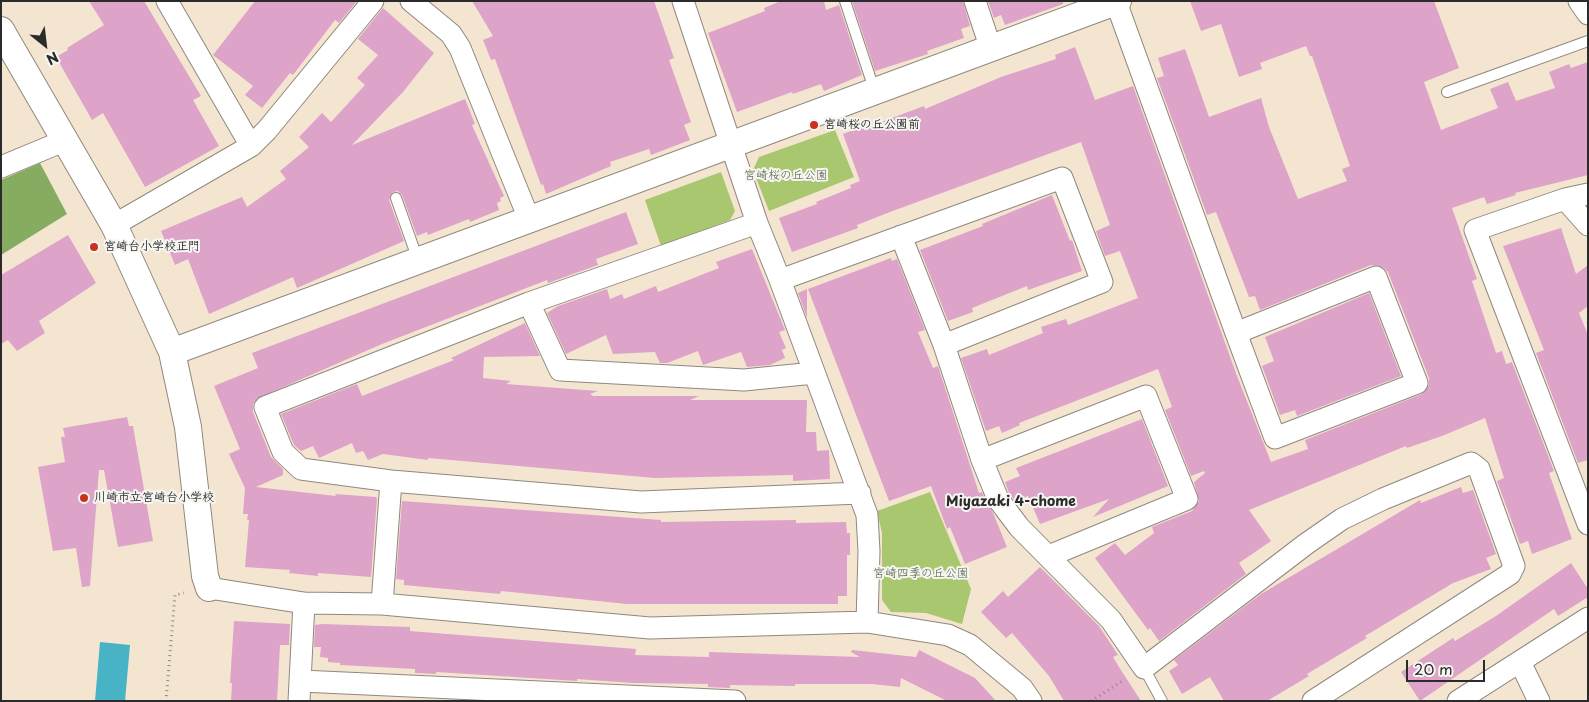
<!DOCTYPE html>
<html>
<head>
<meta charset="utf-8">
<style>
  body { margin:0 }
  #map { position:relative; width:1589px; height:702px; overflow:hidden; background:#f4e5d1; font-family:"Playpen Sans",sans-serif }
  canvas { display:block }
  .frame { position:absolute; inset:0; border:2px solid #2b2b2b; pointer-events:none }
  .north { position:absolute; left:20px; top:20px; width:50px; height:50px; -webkit-text-stroke:4px #f6f6f2; paint-order:stroke; rotate:151deg; font-size:14px; font-weight:700; line-height:20px; text-align:center; color:#2b2b2b }
  .north::after { content:''; display:block; margin:auto; width:18px; height:22px; background:#2b2b2b; clip-path:polygon(50% 0,100% 100%,50% 72%,0 100%) }
  .scale { position:absolute; left:1406px; top:660px; width:79px; height:22px; box-sizing:border-box; border:2px solid #2b2b2b; border-top:0; padding-left:6px; font-size:15px; line-height:18px; white-space:nowrap; color:#2b2b2b; -webkit-text-stroke:4px #f6f6f2; paint-order:stroke }
</style>
</head>
<body>
<div id="map">
<canvas width="1589" height="702"></canvas>
<div class="frame"></div>
<div class="north">N</div>
<div class="scale">20 m</div>
</div>
<script>
const g = document.querySelector('canvas').getContext('2d');
g.lineJoin = 'round';
function fillPath(path, color) { g.fillStyle = color; g.fill(path, 'evenodd'); }
const poly = rows => new Path2D(rows.map(r => 'M' + r).join(''));
function stroke(path, color, width, dash) { g.strokeStyle = color; g.lineWidth = width; g.lineCap = dash ? 'butt' : 'round'; g.setLineDash(dash || []); g.stroke(path); }
function drawText(font, color, halo, rows, align = 'center') {
  g.font = font + ' "Playpen Sans","Klee One",sans-serif'; g.lineWidth = 4; g.setLineDash([]); g.textBaseline = 'middle'; g.strokeStyle = halo; g.fillStyle = color; for (const [text, x, y, turn = 0] of rows) {
    g.save(); g.translate(x, y); g.rotate((+turn || 0) * Math.PI / 180); g.textAlign = isNaN(turn) ? turn : align; if (halo) g.strokeText(text, 0, 0); g.fillText(text, 0, 0); g.restore();
  }
}
fillPath(poly([
  [835,130,854,177,769,211,753,170,759,157],
  [721,172,735,211,730,220,661,246,645,200],
  [930,492,971,589,962,624,926,613,891,612,882,600,882,533,877,511]
]), '#a9c76f');
fillPath(poly([
  [40,163,67,214,1,255,1,180]
]), '#86ac62');
fillPath(poly([
  [100,642,130,645,125,701,95,701]
]), '#47b3c4');
fillPath(poly([
  [89,1,144,1,201,96,193,100,219,146,145,187,103,113,92,120,56,57,68,50,67,48,104,25],
  [255,1,357,1,339,23,335,20,293,75,290,73,262,108,245,95,253,86,213,55],
  [472,1,654,1,674,58,669,60,691,122,684,125,690,140,651,155,649,149,610,162,611,166,546,194,543,184,541,185,495,59,491,60,483,40,493,36],
  [781,1,824,1,826,10,839,5,862,75,824,91,821,84,793,94,792,92,737,112,708,33,765,11,764,8],
  [852,1,963,1,970,26,961,29,964,38,927,51,928,54,875,71],
  [988,1,1063,1,1063,4,1005,25,1001,15,994,18],
  [1190,1,1434,1,1459,68,1424,82,1441,130,1498,108,1490,89,1508,82,1516,101,1555,88,1549,72,1569,64,1571,68,1588,62,1588,175,1515,193,1516,195,1487,204,1484,197,1452,208,1477,279,1472,281,1496,353,1502,351,1506,364,1512,362,1554,471,1549,473,1572,539,1532,554,1528,541,1520,544,1497,481,1504,478,1485,418,1442,436,1407,448,1406,446,1249,510,1271,541,1239,563,1246,574,1159,641,1150,628,1148,630,1095,558,1115,543,1125,555,1154,533,1152,527,1192,511,1199,501,1194,482,1205,473,1204,471,1191,476,1165,410,1172,407,1158,369,1019,423,1020,425,1002,433,999,426,986,431,961,358,987,349,989,355,1043,333,1041,327,1066,319,1068,325,1138,298,1120,251,1105,256,1096,231,1110,225,1081,142,890,212,857,225,858,228,792,252,779,218,817,204,816,202,851,188,850,185,860,181,843,134,867,125,868,127,924,106,925,109,1001,77,1056,59,1055,55,1075,47,1095,100,1133,86,1237,376,1271,462,1308,449,1305,440,1422,394,1429,385,1429,378,1388,272,1383,267,1371,265,1260,310,1255,296,1249,297,1216,212,1207,215,1157,78,1164,76,1158,58,1185,49,1209,117,1261,98,1269,127,1298,199,1347,181,1342,169,1350,166,1312,56,1310,56,1306,46,1260,63,1262,69,1239,77,1221,24,1201,31],
  [383,8,434,53,403,92,352,145,465,99,475,124,472,125,504,196,500,198,501,201,497,203,499,210,470,222,469,219,428,235,427,232,417,236,402,195,398,191,393,192,389,200,404,241,297,288,293,277,209,314,188,259,175,265,161,231,242,197,247,207,286,179,280,171,309,147,299,137,322,113,331,122,365,85,357,78,378,55,358,39],
  [1052,195,1070,241,1072,240,1082,271,1028,290,1027,286,972,308,973,312,948,321,920,250,983,226,982,224],
  [626,212,638,244,596,259,598,265,548,283,547,280,382,344,256,399,253,405,253,412,271,457,283,469,283,475,256,487,336,496,335,494,376,497,377,499,371,577,318,573,318,576,289,573,290,570,245,567,249,520,247,520,248,514,243,514,245,488,229,454,240,449,214,386,258,368,252,353],
  [1561,228,1576,274,1588,265,1588,306,1579,313,1588,335,1588,460,1578,463,1536,353,1544,350,1503,246],
  [68,235,96,283,39,321,45,333,17,351,8,340,1,344,1,275],
  [752,249,785,330,779,332,786,348,782,350,785,358,770,365,747,367,741,352,703,365,698,351,667,363,660,363,655,352,613,354,606,335,566,354,547,313,558,306,607,289,610,299,622,294,624,299,656,286,658,292,719,268,716,262],
  [891,258,892,261,897,259,925,330,918,332,933,368,938,366,979,493,982,492,993,513,1007,547,965,564,950,527,947,529,931,486,889,501,808,289],
  [807,289,807,318,798,293],
  [1369,293,1401,376,1297,416,1295,410,1280,415,1262,366,1274,361,1265,337],
  [525,323,540,356,484,357,483,378,511,381,506,384,598,391,590,394,593,396,699,396,690,400,807,400,806,432,816,432,817,451,829,450,830,479,793,481,793,475,655,478,428,458,428,460,383,454,368,460,363,451,356,453,352,443,319,458,313,446,301,451,294,445,281,414,357,384,362,396,454,360,451,358],
  [127,417,129,426,133,426,153,541,118,547,104,470,99,470,90,586,82,587,76,548,53,551,38,467,65,462,61,437,65,437,63,428],
  [1142,419,1168,486,1093,517,1109,499,1040,524,1028,496,1015,501,1009,493,1005,482,1020,476,1016,468],
  [1461,487,1463,493,1473,490,1496,554,1486,558,1491,569,1453,583,1365,636,1367,638,1307,674,1309,676,1267,701,1224,701,1210,677,1182,694,1169,671,1178,665,1174,660,1261,594,1420,500,1421,503],
  [402,501,661,520,661,522,796,520,796,523,846,522,847,533,850,533,850,555,847,555,847,596,838,596,838,604,627,604,501,591,500,594,404,585,404,580,396,579],
  [1571,563,1588,589,1588,597,1558,616,1554,609,1420,701,1401,672,1453,638,1455,641,1496,616],
  [1040,567,1099,626,1118,655,1113,657,1119,667,1141,701,1064,701,1049,676,1012,633,1006,638,981,612,1003,591,1008,597],
  [234,621,290,624,289,645,280,645,277,701,231,701,232,683,230,683],
  [322,624,410,627,410,631,636,649,635,655,709,657,709,652,860,657,851,652,852,650,916,657,919,650,975,678,996,701,947,701,901,678,900,687,872,684,795,684,795,686,730,685,730,688,708,687,708,684,633,683,577,679,577,681,436,672,436,674,415,673,415,669,340,665,340,663,328,662,328,658,320,657,321,647,314,647,315,625]
]), '#dea3c8');
const service = poly([
  [845,1,875,92],
  [1447,92,1588,41],
  [396,198,418,260],
  [1144,668,1162,701]
]);
const minor = poly([
  [167,1,251,146],
  [411,1,451,34,460,48,529,219],
  [683,1,757,223,780,280,867,515,869,551,867,622],
  [975,1,991,49],
  [1579,1,1588,14],
  [1116,2,1236,333,1275,438,1417,383,1376,277,1236,333],
  [1,167,66,140],
  [1588,194,1565,199,1475,230,1588,524],
  [1565,199,1588,225],
  [757,223,529,303,265,407,283,452,301,469,391,481,641,502,860,493],
  [114,225,251,146,267,130,373,1],
  [901,236,944,345,982,460,998,499,1019,527,1111,620,1144,668,1306,544,1342,519,1383,499,1471,463,1479,469,1514,566,1510,574,1313,701],
  [780,280,1062,178,1102,282,944,345],
  [529,303,560,370,744,380,814,373],
  [982,460,1146,396,1187,499,1049,556],
  [209,588,304,603,382,604,650,628,867,622,948,635,970,645,1022,688,1031,701],
  [382,604,391,481],
  [1520,662,1539,701],
  [301,681,735,701],
  [299,701,304,603],
  [1458,701,1588,618]
]);
const tertiary = poly([
  [1,30,114,225,172,352,188,427,205,576,209,588],
  [172,352,1118,1]
]);
stroke(service, '#90887e', 12);
stroke(minor, '#90887e', 23);
stroke(tertiary, '#90887e', 28);
stroke(poly([
  [166,701,175,595,184,593],
  [1091,701,1124,680]
]), '#90887e', 3, [1, 4]);
stroke(service, '#fff', 10);
stroke(minor, '#fff', 21);
stroke(tertiary, '#fff', 26);
for (const [x, y, r, color] of [
  [814,125,5,"#c8321e"],
  [94,247,5,"#c8321e"],
  [84,498,5,"#c8321e"]
]) { const dot = new Path2D(); dot.arc(x, y, r, 0, 2 * Math.PI); g.fillStyle = color; g.fill(dot); stroke(dot, '#f6f6f2', 2); }
drawText('bold 12px', '#2b2b2b', '#f6f6f2', [
  ["宮崎桜の丘公園前",824,125],
  ["宮崎台小学校正門",104,247],
  ["川崎市立宮崎台小学校",94,498]
], 'left');
drawText('12px', '#515a3f', '#f6f6f2', [
  ["宮崎桜の丘公園",786,176],
  ["宮崎四季の丘公園",921,574]
]);
drawText('bold 14px', '#2b2b2b', '#f6f6f2', [
  ["Miyazaki 4-chome",1011,502]
]);
</script>
</body>
</html>
